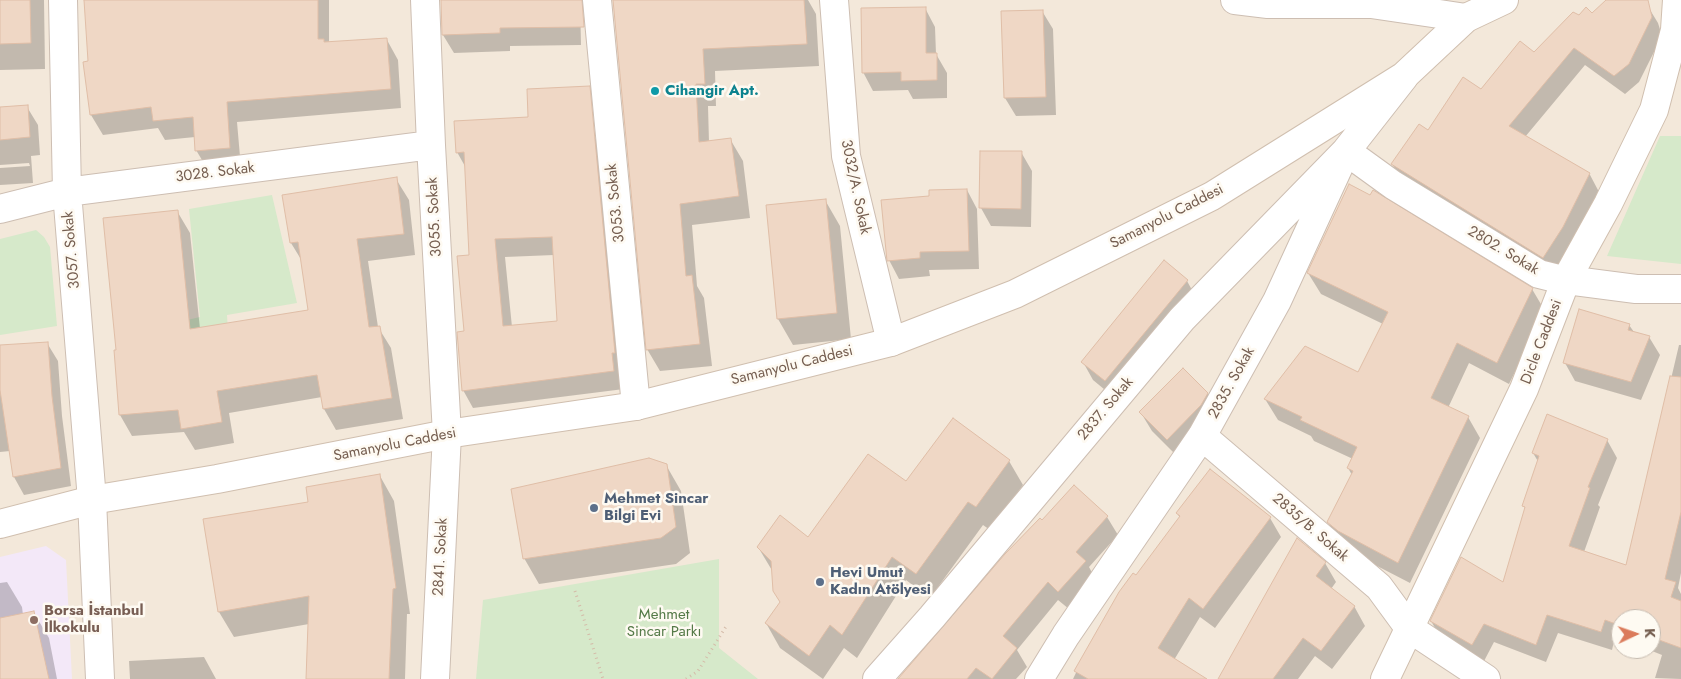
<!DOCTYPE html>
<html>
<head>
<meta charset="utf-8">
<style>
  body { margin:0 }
  #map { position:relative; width:1681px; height:679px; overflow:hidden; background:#fbf6ec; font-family:Jost,sans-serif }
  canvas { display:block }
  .north { position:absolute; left:1611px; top:609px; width:50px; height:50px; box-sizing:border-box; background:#fefaf2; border:1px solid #c7bcb1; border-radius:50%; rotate:87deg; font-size:14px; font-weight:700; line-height:20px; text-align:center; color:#755e50 }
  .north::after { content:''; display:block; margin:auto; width:18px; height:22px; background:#db7b5b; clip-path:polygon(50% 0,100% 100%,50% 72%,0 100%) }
</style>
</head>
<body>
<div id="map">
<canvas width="1681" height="679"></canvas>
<div class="north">K</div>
</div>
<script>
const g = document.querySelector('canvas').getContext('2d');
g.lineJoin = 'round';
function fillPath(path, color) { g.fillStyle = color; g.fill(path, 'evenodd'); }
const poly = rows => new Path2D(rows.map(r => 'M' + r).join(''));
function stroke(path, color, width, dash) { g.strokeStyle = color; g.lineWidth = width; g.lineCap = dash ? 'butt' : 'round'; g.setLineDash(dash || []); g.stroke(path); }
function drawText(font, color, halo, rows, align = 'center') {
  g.font = font + ' Jost,sans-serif'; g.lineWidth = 5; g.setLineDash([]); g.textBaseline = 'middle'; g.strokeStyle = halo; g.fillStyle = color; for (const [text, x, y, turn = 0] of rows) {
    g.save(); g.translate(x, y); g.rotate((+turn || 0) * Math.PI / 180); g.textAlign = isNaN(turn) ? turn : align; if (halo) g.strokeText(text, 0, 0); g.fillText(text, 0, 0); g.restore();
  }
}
fillPath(poly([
  [0,0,1681,0,1681,679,0,679],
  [1621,619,1651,619,1651,649,1621,649]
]), '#f3e8da');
fillPath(poly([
  [46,546,66,560,72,679,0,679,0,557]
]), '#f3e8f8');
fillPath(poly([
  [1660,136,1681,136,1681,264,1607,256],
  [272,195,297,303,227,315,229,349,174,323,200,317,189,209],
  [36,230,44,237,50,247,57,326,0,335,0,239],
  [719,559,719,648,758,679,476,679,483,600]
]), '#d6e9ca');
fillPath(poly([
  [0,0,44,0,45,69,0,70],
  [86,0,329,0,329,43,387,40,398,60,401,108,237,122,241,168,208,170,196,150,195,137,165,140,158,128,103,135,91,115,85,63,89,62],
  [442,0,580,0,581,45,510,46,510,51,454,53,443,35],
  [621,0,808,0,816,14,819,66,715,71,716,106,708,106,709,142,730,139,743,161,750,218,692,225,697,286,704,298,712,366,660,371,647,349],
  [1618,0,1644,0,1658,23,1662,36,1639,82,1625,94,1585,65,1525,137,1589,173,1599,192,1553,275,1403,182,1392,164,1428,132,1481,90,1534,54,1580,16,1592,15],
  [925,8,935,27,936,54,947,73,947,98,913,99,908,90,873,91,863,72],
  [1042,11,1053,29,1056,115,1016,116,1005,98],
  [27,107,38,125,40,155,31,156,33,183,0,185,0,168,30,166,29,163,0,165,0,109],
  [593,135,604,153,624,389,473,408,463,390,470,256,466,168,457,152],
  [554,255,559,322,512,327,505,257],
  [1021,152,1032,171,1031,227,991,226,981,208],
  [396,179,409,200,415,255,368,261,378,327,391,348,403,419,336,430,324,409,322,397,229,413,234,443,195,450,184,432,132,436,120,415,118,351,177,211,190,233,200,329,309,311,302,261,291,243],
  [967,190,977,209,979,269,929,270,930,276,899,279,889,260,931,197],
  [825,200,840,226,851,339,793,345,778,319],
  [1308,273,1532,289,1545,311,1509,384,1469,363,1448,408,1468,417,1480,438,1410,583,1352,553,1340,543,1328,522,1352,475,1348,468,1353,459,1314,441,1311,436,1278,420,1265,399,1359,373,1383,324,1321,294],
  [1187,281,1197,299,1116,399,1093,380,1083,362],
  [1629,325,1634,332,1649,337,1660,355,1641,400,1575,381,1565,363],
  [47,343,58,361,62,416,71,486,24,495,14,477,10,451,0,452,0,346],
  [1679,345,1681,345,1681,573,1678,588,1681,594,1681,679,1655,678,1662,655,1647,649,1651,649,1651,619,1621,619,1621,639,1615,637,1612,650,1558,633,1546,662,1494,642,1483,663,1442,640,1431,621,1504,583,1526,510,1524,506,1539,463,1533,453,1607,440,1617,458,1598,505,1600,507,1584,552,1627,566],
  [1207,393,1218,412,1178,457,1152,431,1141,413],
  [1009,461,1023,485,990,530,983,525,930,598,906,580,857,658,844,648,823,679,780,648,766,623,781,603,773,572,758,547,809,539,907,483],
  [666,465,681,491,690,553,676,564,539,584,524,558],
  [380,476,394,501,410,614,407,614,405,679,307,679,309,624,234,637,219,612,310,503],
  [1074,487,1107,517,1118,535,1089,567,1096,580,1069,609,1058,600,1017,650,1027,667,1016,679,899,679],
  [1177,513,1270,518,1281,537,1215,628,1200,617,1174,660,1204,679,1073,679,1084,656,1137,577,1180,518],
  [1325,563,1336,582,1331,589,1354,606,1365,626,1332,669,1315,656,1298,679,1220,679],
  [7,582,22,607,23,615,34,613,49,638,57,679,0,679,0,583],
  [204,657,216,679,130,679,129,661]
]), '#0003');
const building = poly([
  [0,0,30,0,31,43,0,44,0,0],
  [84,0,318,0,318,39,324,39,324,42,387,38,391,89,227,102,230,148,195,151,193,117,153,121,151,107,90,115,83,62,88,61,84,0],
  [441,0,582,0,584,27,500,28,500,33,442,35,441,0],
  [613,0,804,0,807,44,703,49,705,84,696,84,699,142,731,138,739,196,680,204,686,276,692,275,700,344,646,350,613,0],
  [1606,0,1648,0,1652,17,1629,64,1614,76,1574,48,1509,126,1590,173,1563,227,1543,258,1391,164,1419,124,1428,130,1463,77,1481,89,1520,41,1534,52,1573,12,1579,15,1586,7,1592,13,1606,0],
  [926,7,926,53,937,53,937,80,901,81,901,72,862,73,861,8,926,7],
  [1043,10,1046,97,1004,98,1001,11,1043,10],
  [590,86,615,353,612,353,614,371,462,391,457,332,464,331,457,256,469,255,464,152,456,153,454,121,528,117,527,89,590,86],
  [552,237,557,321,503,326,495,239,552,237],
  [28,105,30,137,0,140,0,107,28,105],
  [980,151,1022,151,1021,209,979,208,980,151],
  [397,177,404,234,357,239,369,327,380,326,392,398,323,409,317,375,217,391,222,422,181,429,178,410,119,415,114,350,116,350,103,218,178,210,190,329,308,310,298,242,290,243,282,195,397,177],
  [1349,184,1370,195,1373,190,1533,288,1497,363,1457,343,1431,398,1469,416,1398,563,1338,531,1327,522,1353,471,1347,468,1357,447,1300,420,1302,417,1264,399,1305,346,1358,372,1388,312,1307,273,1349,184],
  [967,189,969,251,920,252,920,258,887,261,881,200,929,196,929,190,967,189],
  [826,199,837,313,777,319,766,205,826,199],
  [1164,260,1188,280,1105,381,1081,362,1164,260],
  [1579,309,1630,324,1628,330,1650,336,1631,382,1563,363,1579,309],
  [48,342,52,396,61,468,13,477,0,390,0,345,48,342],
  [1183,368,1208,393,1201,405,1167,440,1139,412,1183,368],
  [1670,376,1681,377,1681,512,1665,579,1676,582,1671,597,1681,601,1681,648,1651,637,1651,619,1621,619,1621,626,1605,620,1601,632,1547,615,1536,645,1484,624,1472,645,1430,621,1461,557,1503,582,1525,507,1522,506,1539,456,1532,453,1547,414,1608,439,1588,487,1590,488,1569,546,1626,565,1670,376],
  [953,418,1010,460,976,507,968,502,916,574,892,557,842,635,830,625,809,656,765,623,780,602,773,591,771,561,757,547,780,515,808,537,868,454,906,481,953,418],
  [649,458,667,464,676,527,661,538,523,559,511,489,649,458],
  [1210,469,1271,517,1203,609,1189,598,1158,648,1207,679,1088,679,1074,671,1119,592,1133,573,1136,575,1180,516,1176,513,1210,469],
  [380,474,396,588,393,589,389,679,306,679,309,596,218,612,203,519,308,502,306,487,380,474],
  [1074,485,1108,516,1076,552,1086,561,1058,592,1048,582,1003,636,1017,648,992,679,976,668,967,679,898,679,1005,554,1040,518,1042,520,1074,485],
  [1297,538,1326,562,1316,576,1355,606,1321,651,1303,638,1273,679,1218,679,1297,538],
  [34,611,49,679,0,679,0,618,34,611]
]);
fillPath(building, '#efd7c5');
stroke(building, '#e0bea7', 1);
const street = poly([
  [63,0,67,192,92,500,100,679],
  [425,0,431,145,447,434,435,679],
  [597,0,636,406],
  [834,0,846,156,891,342],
  [1235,0,1268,4,1371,4,1466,18],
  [0,209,67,192,431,145],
  [1202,436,1379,587,1409,628,1486,679],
  [877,679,932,617,1182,319,1346,151,1393,185,1539,274,1559,279,1636,289,1681,289],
  [1039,679,1066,635,1202,436,1277,301,1346,151,1404,77]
]);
const secondary = poly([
  [0,524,92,500,217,479,447,434,636,406,891,342,1015,294,1212,196,1404,76,1466,18,1504,0],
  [1385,679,1524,389,1566,280,1608,204,1654,110,1675,30,1677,0]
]);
stroke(street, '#cdbeb2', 30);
stroke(secondary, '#d0bfaf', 30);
stroke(poly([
  [575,591,603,679],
  [686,679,698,671,727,625]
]), '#d4baa8', 3, [1, 4]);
stroke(street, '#fff', 28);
stroke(secondary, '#fff', 28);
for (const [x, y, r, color] of [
  [655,91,5,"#0f9aa8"],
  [594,508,5,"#5c6f8a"],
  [820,582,5,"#5c6f8a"],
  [34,620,5,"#8d6e63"]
]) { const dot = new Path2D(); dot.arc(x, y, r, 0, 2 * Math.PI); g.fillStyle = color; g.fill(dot); stroke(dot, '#fefaf2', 2); }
drawText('bold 15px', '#0d838f', '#fefaf2', [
  ["Cihangir Apt.",665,91]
], 'left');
drawText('15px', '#755e50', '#fefaf2', [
  ["3028. Sokak",215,173,-7],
  ["3032/A. Sokak",855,187,78],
  ["3053. Sokak",616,203,-96],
  ["3055. Sokak",435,217,-93],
  ["Samanyolu Caddesi",1167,217,-27],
  ["3057. Sokak",72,250,-95],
  ["2802. Sokak",1503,251,31],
  ["Dicle Caddesi",1542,342,-69],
  ["Samanyolu Caddesi",792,366,-14],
  ["2835. Sokak",1232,383,-61],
  ["2837. Sokak",1106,409,-50],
  ["Samanyolu Caddesi",395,445,-11],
  ["2835/B. Sokak",1310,528,41],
  ["2841. Sokak",441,557,-87]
]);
drawText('bold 15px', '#4e5e75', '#fefaf2', [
  ["Mehmet Sincar",604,499],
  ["Bilgi Evi",604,516],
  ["Hevi Umut",830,573],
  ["Kadın Atölyesi",830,590]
], 'left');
drawText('bold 15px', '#785e54', '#fefaf2', [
  ["Borsa İstanbul",44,611],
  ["İlkokulu",44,628]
], 'left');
drawText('15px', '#557a48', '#fefaf2', [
  ["Mehmet",664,615],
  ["Sincar Parkı",664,632]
]);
</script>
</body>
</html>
